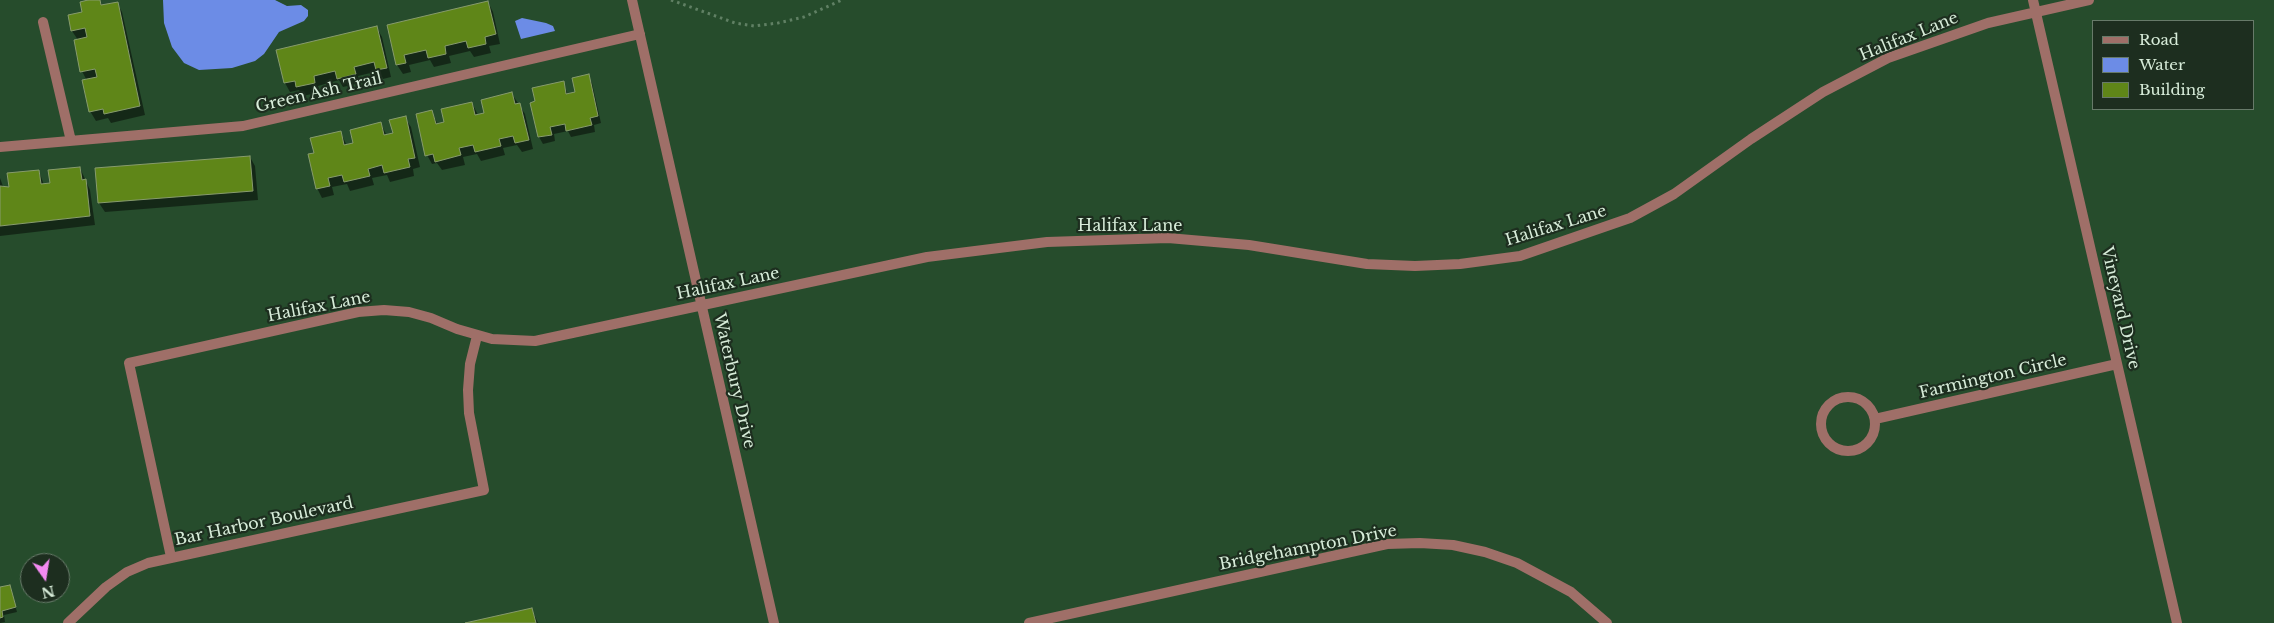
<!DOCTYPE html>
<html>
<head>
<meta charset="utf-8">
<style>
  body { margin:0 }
  #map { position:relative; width:2274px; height:623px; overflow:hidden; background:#264c2c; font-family:"Libre Baskerville",serif }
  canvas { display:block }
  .legend { position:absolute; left:2092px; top:20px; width:162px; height:90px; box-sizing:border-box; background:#1d2e1f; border:1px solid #677a69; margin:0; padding:6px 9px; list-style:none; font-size:15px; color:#d7ecd9 }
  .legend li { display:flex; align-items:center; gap:10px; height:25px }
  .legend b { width:25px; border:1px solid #677a69 }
  .north { position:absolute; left:20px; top:553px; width:50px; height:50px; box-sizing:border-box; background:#1d2e1f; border:1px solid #677a69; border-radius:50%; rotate:167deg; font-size:14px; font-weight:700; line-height:20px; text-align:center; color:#d7ecd9 }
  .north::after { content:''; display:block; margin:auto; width:18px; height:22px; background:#f38af1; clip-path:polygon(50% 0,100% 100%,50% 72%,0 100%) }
</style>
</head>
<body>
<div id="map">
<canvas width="2274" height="623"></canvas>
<ul class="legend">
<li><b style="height:6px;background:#9f6f68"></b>Road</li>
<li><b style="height:14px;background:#6c8ce6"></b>Water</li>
<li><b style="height:14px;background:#5f8618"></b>Building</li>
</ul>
<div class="north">N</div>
</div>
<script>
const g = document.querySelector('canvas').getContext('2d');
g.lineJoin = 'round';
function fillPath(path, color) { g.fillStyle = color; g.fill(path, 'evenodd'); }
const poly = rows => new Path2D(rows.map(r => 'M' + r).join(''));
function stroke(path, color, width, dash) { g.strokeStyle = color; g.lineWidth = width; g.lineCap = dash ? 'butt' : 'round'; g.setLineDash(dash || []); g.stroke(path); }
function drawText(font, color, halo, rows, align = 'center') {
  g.font = font + ' "Libre Baskerville",serif'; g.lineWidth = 4.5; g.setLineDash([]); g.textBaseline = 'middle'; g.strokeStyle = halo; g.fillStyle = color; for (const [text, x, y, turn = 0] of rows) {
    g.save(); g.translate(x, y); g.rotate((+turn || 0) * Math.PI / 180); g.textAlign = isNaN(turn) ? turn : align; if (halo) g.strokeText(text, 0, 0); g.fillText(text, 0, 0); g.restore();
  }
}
fillPath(poly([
  [163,0,275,0,287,6,301,5,308,10,308,16,304,21,279,32,264,54,255,61,232,68,199,70,184,63,172,47,164,23],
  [522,18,546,23,553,26,555,31,521,39,515,21]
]), '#6c8ce6');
fillPath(poly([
  [93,0,99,0,103,6,117,3,122,12,145,115,111,123,108,118,96,121,90,111,87,81,82,71,78,40,72,31,69,16,83,13],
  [488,2,493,12,500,44,489,46,491,53,474,57,470,51,449,56,451,63,434,67,430,60,409,65,411,72,403,74,397,65,388,26],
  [377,28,382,37,391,77,383,79,379,71,358,76,360,83,343,87,339,80,318,86,320,92,303,96,299,90,290,92,285,83],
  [588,76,592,83,601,123,594,125,595,132,571,137,568,131,554,134,555,141,543,144,539,137,532,103,563,82,568,95,576,93],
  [512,94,525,114,533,149,522,152,517,145,503,148,505,155,481,161,477,154,463,157,465,165,442,170,437,163,432,164,427,155,432,112,438,125,445,123,472,103,478,115,486,114],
  [405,118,411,127,420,167,413,169,414,176,390,182,387,175,372,178,374,185,350,191,347,184,332,187,334,195,322,198,317,188,315,153,341,133,347,146,354,144,381,124,387,136,394,134],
  [250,157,255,166,258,200,105,212,99,203,97,169],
  [80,168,90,190,95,225,0,236,0,178,4,189,10,188,39,171,44,185,51,184],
  [10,586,17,612,4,615,5,622,0,623,0,589],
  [532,610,538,623,471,623]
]), '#0007');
const building = poly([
  [88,0,100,0,101,5,118,2,140,106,104,114,103,109,89,112,82,80,97,77,95,69,80,72,74,40,87,37,85,28,71,31,68,15,82,12,80,2,88,0],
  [488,1,496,34,485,37,486,44,468,48,466,41,445,46,446,54,428,58,426,50,404,55,406,63,396,65,387,25,488,1],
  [377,26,387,68,376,70,374,62,354,67,356,74,337,79,335,71,314,76,315,83,296,87,295,81,284,83,276,50,377,26],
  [589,74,598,116,590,118,592,125,566,131,565,124,550,127,552,135,538,137,530,103,535,101,532,88,564,81,566,94,575,92,572,78,589,74],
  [512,92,515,104,520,103,529,140,515,143,513,136,499,139,501,146,475,152,473,145,459,148,461,155,435,162,433,154,425,156,416,114,432,110,436,124,444,122,441,109,472,102,475,115,484,113,481,100,512,92],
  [406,116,415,158,408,159,410,167,384,173,382,165,368,169,370,176,344,182,342,175,328,178,330,186,316,189,308,154,314,153,310,138,341,131,344,145,353,143,350,130,381,122,384,135,393,133,389,120,406,116],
  [250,156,253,191,98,203,95,168,250,156],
  [80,167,82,180,86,179,90,216,0,226,0,186,9,187,7,173,39,170,41,184,50,183,48,170,80,167],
  [10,585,16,607,2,611,3,617,0,618,0,587,10,585],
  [532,608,536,623,465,623,532,608]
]);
fillPath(building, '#5f8618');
stroke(building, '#879b6d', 1);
stroke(poly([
  [671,0,735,23,754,26,778,23,804,17,842,0]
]), '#608064', 3, [2.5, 4]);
stroke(poly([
  [632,0,774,623],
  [2033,0,2177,623],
  [43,22,71,141],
  [0,147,243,126,640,34],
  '1821 424a27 27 0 1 1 54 0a27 27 0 1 1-54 0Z',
  [1875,419,2117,364],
  [171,557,129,363,358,312,384,310,409,312,431,318,457,329,492,339,535,341,927,257,1047,242,1168,238,1249,245,1367,264,1415,266,1460,264,1520,256,1630,218,1674,194,1751,139,1823,92,1888,58,1988,23,2089,0],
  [68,623,106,587,127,572,148,563,484,490,469,413,468,390,470,364,477,336],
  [1029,623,1387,544,1420,543,1453,545,1485,552,1517,563,1571,592,1607,623]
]), '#9f6f68', 10);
drawText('16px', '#d7ecd9', '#1d2e1f', [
  ["Halifax Lane",1909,37,-22],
  ["Green Ash Trail",319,93,-13],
  ["Halifax Lane",1130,226],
  ["Halifax Lane",1556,226,-17],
  ["Halifax Lane",728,284,-12],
  ["Halifax Lane",319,307,-11],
  ["Vineyard Drive",2120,308,77],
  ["Farmington Circle",1993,377,-13],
  ["Waterbury Drive",734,381,77],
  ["Bar Harbor Boulevard",264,522,-12],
  ["Bridgehampton Drive",1308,548,-11]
]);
</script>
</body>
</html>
